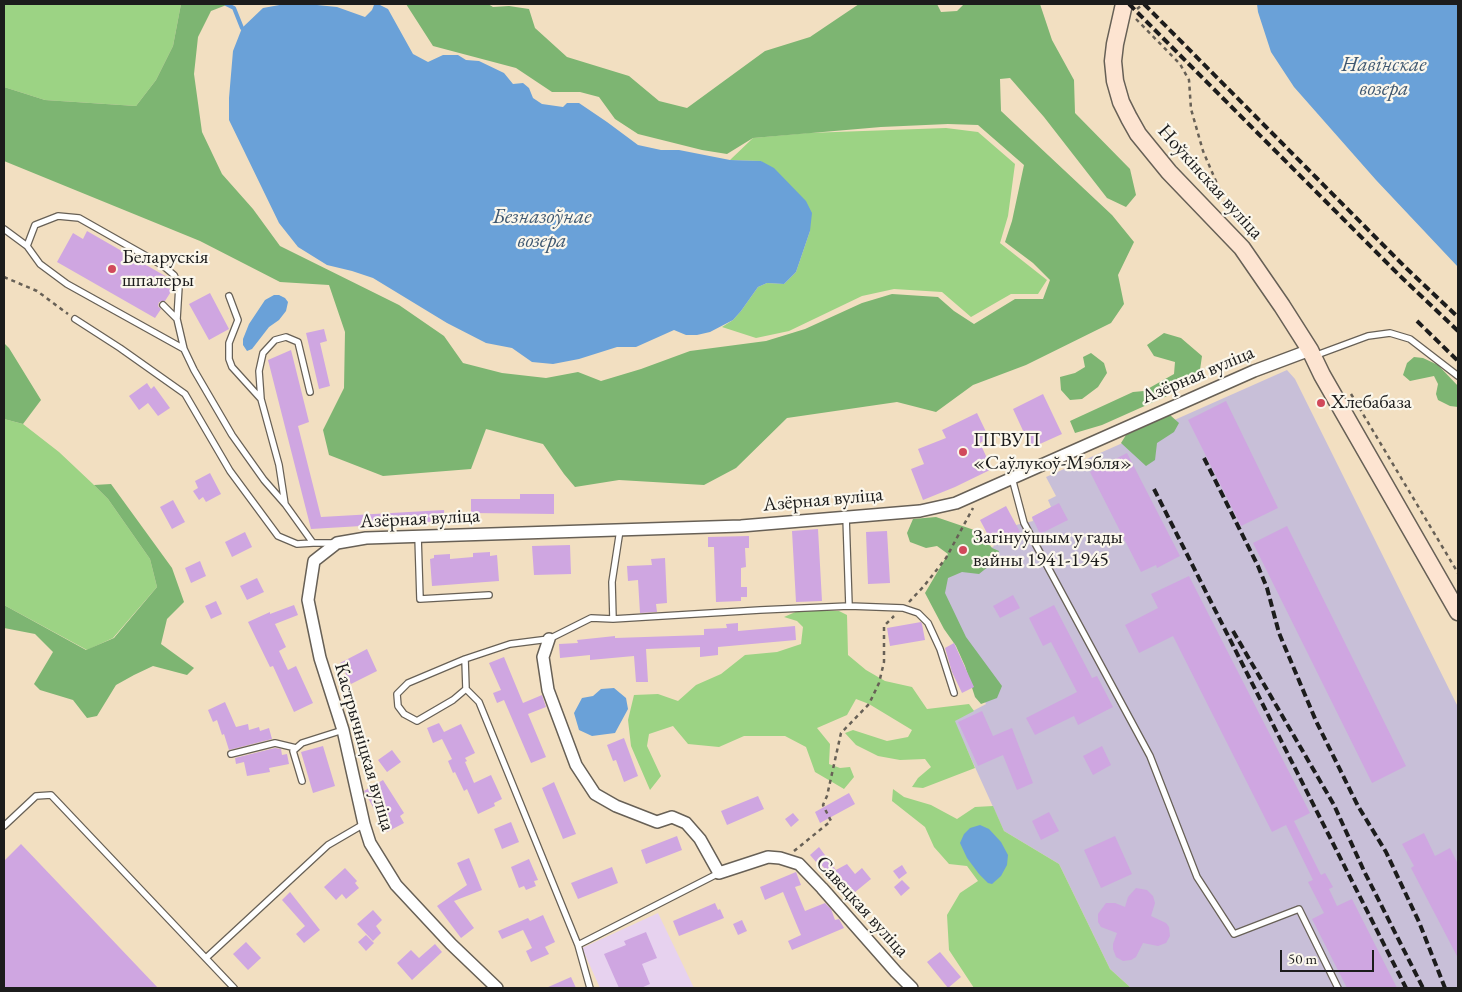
<!DOCTYPE html>
<html>
<head>
<meta charset="utf-8">
<style>
  body { margin:0 }
  #map { position:relative; width:1462px; height:992px; overflow:hidden; background:#f2dfc1; font-family:"EB Garamond",serif }
  canvas { display:block }
  .frame { position:absolute; inset:0; border:5px solid #1c1c1c; pointer-events:none }
  .scale { position:absolute; left:1280px; top:950px; width:94px; height:22px; box-sizing:border-box; border:2px solid #1c1c1c; border-top:0; padding-left:6px; font-size:15px; line-height:18px; white-space:nowrap; color:#1c1c1c; -webkit-text-stroke:4px #fbf7ec; paint-order:stroke }
</style>
</head>
<body>
<div id="map">
<canvas width="1462" height="992"></canvas>
<div class="frame"></div>
<div class="scale">50 m</div>
</div>
<script>
const g = document.querySelector('canvas').getContext('2d');
g.lineJoin = 'round';
function fillPath(path, color) { g.fillStyle = color; g.fill(path, 'evenodd'); }
const poly = rows => new Path2D(rows.map(r => 'M' + r).join(''));
function stroke(path, color, width, dash) { g.strokeStyle = color; g.lineWidth = width; g.lineCap = dash ? 'butt' : 'round'; g.setLineDash(dash || []); g.stroke(path); }
function drawText(font, color, halo, rows, align = 'center') {
  g.font = font + ' "EB Garamond",serif'; g.lineWidth = 4.5; g.setLineDash([]); g.textBaseline = 'middle'; g.strokeStyle = halo; g.fillStyle = color; for (const [text, x, y, turn = 0] of rows) {
    g.save(); g.translate(x, y); g.rotate((+turn || 0) * Math.PI / 180); g.textAlign = isNaN(turn) ? turn : align; if (halo) g.strokeText(text, 0, 0); g.fillText(text, 0, 0); g.restore();
  }
}
fillPath(poly([
  [658,913,694,988,600,988,582,948]
]), '#e7d2ef');
fillPath(poly([
  [1287,370,1295,379,1458,707,1458,988,1131,988,1110,969,1059,864,1004,831,954,721,986,704,933,594,939,583,994,546,1016,525,1033,521,1032,517,1051,507,1048,500,1056,496,1046,477]
]), '#c8bfd8');
fillPath(poly([
  [4,4,181,4,173,46,156,80,136,106,45,100,4,87],
  [946,128,978,132,1015,164,1008,216,1000,243,1047,280,1038,294,1011,294,971,317,942,292,894,289,862,296,789,331,756,338,722,327,733,320,741,311,758,287,767,283,784,284,796,272,810,231,761,161,730,160,753,138,808,133],
  [4,419,23,424,59,452,94,485,108,499,150,559,157,587,113,638,87,650,4,605],
  [800,610,839,611,847,615,848,655,866,670,885,681,912,687,927,709,969,704,974,711,955,721,975,768,923,788,912,787,918,778,931,767,925,759,900,760,878,756,856,745,845,733,853,730,887,741,908,737,912,730,869,704,856,699,847,715,817,728,830,744,829,764,840,768,850,767,854,777,844,789,815,772,806,747,785,736,744,736,719,747,688,744,673,726,649,734,647,746,661,776,650,790,631,746,628,720,634,695,658,694,678,701,696,685,721,674,745,655,777,652,801,644,803,627,797,621,784,617],
  [893,789,904,797,931,805,957,819,975,807,993,806,1004,831,1059,864,1110,969,1131,988,974,988,949,950,947,915,960,893,978,881,967,866,949,864,934,847,925,827,892,801]
]), '#9cd384');
fillPath(poly([
  [181,4,229,4,211,11,198,37,194,74,202,132,222,174,253,209,280,246,399,305,444,336,463,363,502,373,546,378,578,372,601,381,641,369,690,351,766,341,805,329,862,303,892,294,938,297,954,311,974,324,1015,299,1043,299,1050,280,1033,263,1005,242,1012,221,1024,165,978,125,948,124,881,127,753,138,727,154,702,150,638,134,615,119,599,97,580,92,552,92,516,68,433,46,406,4,488,4,493,7,509,6,529,9,535,28,567,57,629,76,659,101,687,108,765,51,810,37,859,4,937,4,941,12,957,11,964,4,1040,4,1052,40,1074,80,1075,113,1130,169,1136,195,1126,207,1107,198,1044,117,1010,78,1000,79,1001,111,1112,215,1134,242,1118,275,1124,304,1111,323,1026,365,973,385,936,412,897,402,787,418,736,468,704,485,619,480,575,487,564,474,543,444,486,429,471,469,383,476,329,455,323,430,344,388,345,332,329,285,280,282,200,241,4,161,4,87,45,100,136,106,156,80,173,46],
  [1164,333,1181,338,1202,356,1199,377,1176,392,1102,425,1075,433,1070,421,1133,392,1144,391,1174,374,1175,362,1154,356,1147,345],
  [4,343,9,348,41,400,23,424,4,419],
  [1091,353,1104,363,1107,373,1098,387,1082,399,1070,400,1061,390,1060,377,1075,373,1085,367,1083,357],
  [1414,357,1423,358,1438,365,1458,386,1458,407,1450,406,1438,400,1436,394,1438,384,1434,376,1410,381,1403,375,1407,363],
  [1170,415,1179,423,1174,432,1157,443,1155,460,1146,466,1121,443,1126,435],
  [111,484,172,568,184,602,167,619,161,644,194,668,187,675,153,666,134,675,116,685,97,716,87,718,73,700,40,690,34,684,53,652,35,634,4,628,4,605,86,650,114,638,157,587,150,559,108,499,94,485],
  [936,517,980,532,992,548,999,551,994,562,979,574,962,572,948,578,945,593,966,637,1002,686,997,698,981,704,975,697,965,666,956,646,944,629,925,593,948,554,937,546,926,548,910,542,907,533,913,519]
]), '#7db572');
fillPath(poly([
  [285,4,307,4,337,7,365,17,372,10,374,5,378,4,388,9,413,54,428,62,443,55,458,55,466,60,479,61,504,73,513,84,523,83,529,88,533,98,542,104,563,107,567,103,579,103,607,122,638,145,661,150,679,150,730,160,761,161,774,168,806,201,812,213,810,231,796,272,784,284,767,283,758,287,741,311,733,320,710,332,697,335,686,335,674,330,636,347,617,347,579,359,553,364,532,362,512,348,486,343,447,323,373,278,352,271,327,265,298,247,279,223,229,120,229,98,233,51,242,28,263,8],
  [1257,4,1458,4,1458,267,1376,180,1294,87,1271,52,1258,12],
  [274,295,279,295,285,298,288,302,286,311,279,320,269,327,252,349,247,351,243,345,243,339,249,324,265,300],
  [614,688,626,698,628,709,615,733,592,736,579,730,574,713,582,698,593,696,601,689],
  [980,825,989,829,1001,842,1008,855,1007,865,1001,876,992,884,988,883,979,874,967,858,960,843,964,834,970,828]
]), '#6aa1d8');
stroke(poly([
  [226,4,234,8,242,28]
]), '#6aa1d8', 4);
fillPath(poly([
  [87,231,167,277,162,284,172,290,165,301,159,302,158,306,161,309,155,318,57,262,73,233,83,239],
  [210,293,229,329,209,340,189,304],
  [324,329,327,341,320,343,330,386,319,389,306,333],
  [291,350,309,422,298,426,321,517,444,510,445,521,311,529,268,360],
  [147,383,151,389,154,386,170,408,158,416,148,403,139,410,129,396],
  [1043,394,1062,434,1031,448,1013,409],
  [1226,401,1278,508,1241,526,1188,420],
  [977,413,989,438,980,443,992,469,955,487,923,500,911,469,924,464,918,449,946,438,942,430],
  [1127,453,1180,556,1157,568,1156,565,1141,572,1090,472],
  [210,473,221,494,206,502,203,497,199,500,193,491,198,488,195,481],
  [520,494,554,494,554,514,471,513,471,499,520,499],
  [173,500,185,522,172,529,160,507],
  [1059,503,1068,520,1040,534,1032,517],
  [1006,506,1020,532,994,546,980,520],
  [1287,526,1406,766,1372,783,1253,543],
  [818,529,822,601,796,602,792,531],
  [887,531,890,583,868,584,866,532],
  [245,532,252,547,232,557,225,542],
  [749,536,749,548,745,548,746,567,741,568,741,587,747,587,747,597,741,597,741,601,716,602,714,547,708,547,708,537],
  [570,545,571,574,534,575,532,546],
  [490,552,490,556,497,555,499,581,432,586,430,559,434,558,434,555,450,554,450,559,473,557,473,553],
  [665,558,667,603,656,604,657,612,640,613,638,580,628,581,627,566,652,565,651,559],
  [200,561,206,576,191,583,185,568],
  [1189,576,1310,813,1294,821,1321,875,1325,873,1333,887,1329,889,1337,906,1352,899,1397,988,1347,988,1312,919,1324,913,1308,882,1313,880,1286,825,1272,832,1173,636,1139,653,1125,625,1158,608,1151,594],
  [257,578,264,592,247,600,240,586],
  [1013,595,1020,608,1000,618,993,606],
  [216,601,222,614,211,619,205,606],
  [294,605,298,615,275,624,286,647,279,651,288,670,296,666,313,703,294,712,273,666,270,667,248,622,270,612,270,614],
  [1054,605,1092,678,1097,676,1113,707,1078,725,1074,716,1035,735,1026,718,1077,692,1051,642,1043,646,1029,618],
  [921,622,922,624,925,640,890,646,887,628],
  [738,623,738,631,795,626,796,640,718,647,718,655,700,657,700,647,646,649,648,682,636,682,634,656,590,660,590,655,560,658,559,644,578,643,577,640,615,636,615,638,704,635,704,629,727,628,726,624],
  [954,643,974,687,962,693,952,672,945,648],
  [367,649,377,671,351,684,340,663],
  [504,657,523,703,542,695,546,707,528,714,546,757,531,763,504,700,497,703,493,693,501,690,489,663],
  [225,702,236,727,248,724,249,730,259,727,260,731,269,728,272,739,229,750,224,734,222,735,217,720,213,722,208,710],
  [982,711,993,736,1012,728,1033,783,1017,790,1003,755,978,766,958,722],
  [439,723,444,732,461,724,475,753,465,758,467,761,465,762,474,783,491,775,502,799,494,803,495,806,478,814,467,789,464,791,455,772,453,773,448,761,452,759,442,739,433,743,427,728],
  [624,738,638,776,624,782,616,760,613,761,607,745],
  [323,746,335,786,313,793,301,752],
  [1102,746,1111,765,1093,775,1083,756],
  [275,748,281,749,282,755,287,754,289,764,269,768,270,772,247,776,244,762,236,764,235,758],
  [392,750,401,762,387,772,378,760],
  [383,780,404,813,400,816,404,823,387,832,364,791],
  [554,782,576,834,563,839,542,788],
  [849,793,855,804,820,823,815,812],
  [758,796,764,809,727,825,721,811],
  [1049,812,1059,831,1041,840,1032,821],
  [793,813,799,820,791,827,785,819],
  [511,822,519,842,502,849,494,829],
  [1424,833,1435,856,1450,848,1458,864,1458,958,1411,868,1414,866,1402,844],
  [677,836,682,850,646,864,641,850],
  [1115,836,1132,874,1101,888,1084,850],
  [21,844,158,988,4,988,4,861],
  [819,847,836,870,847,864,855,874,862,868,871,879,849,897,819,862,817,863,810,855],
  [469,858,482,890,454,901,474,928,461,938,437,906,467,885,457,863],
  [529,859,538,880,534,881,536,886,526,890,524,886,519,888,511,867],
  [902,865,907,873,899,879,893,871],
  [612,867,618,883,578,899,571,883],
  [345,868,357,881,355,883,359,888,346,899,342,894,336,900,324,887],
  [796,872,801,885,795,887,805,911,825,903,831,909,835,920,839,919,844,928,792,950,788,941,801,935,783,892,765,900,760,887],
  [902,880,910,888,901,896,894,887],
  [1136,888,1147,890,1153,896,1155,903,1151,916,1166,923,1169,927,1170,936,1166,943,1158,946,1143,943,1136,957,1131,960,1123,961,1116,957,1113,949,1113,944,1117,933,1101,927,1098,922,1098,914,1106,903,1115,903,1125,907,1128,897],
  [290,892,320,930,304,943,296,934,305,926,282,900],
  [715,903,718,910,720,909,724,918,679,936,673,921],
  [373,910,382,920,376,926,381,933,373,941,357,924],
  [543,915,555,942,545,947,549,954,531,962,526,951,532,948,523,930,502,939,498,931,528,918,530,921],
  [742,920,747,931,738,935,733,924],
  [646,932,657,958,642,964,650,984,641,988,619,988,604,954,626,945,624,941],
  [366,935,374,943,366,951,358,942],
  [246,942,261,958,248,970,233,954],
  [435,944,442,952,412,980,397,963,411,950,419,958],
  [940,952,961,977,948,988,927,962],
  [571,977,576,988,546,988]
]), '#cfa6e1');
const lane = poly([
  [4,229,27,246,40,264,67,284,184,349,194,370,232,435,264,480,285,504],
  [27,246,35,225,58,216,79,218,162,265,174,275,179,286,177,319],
  [229,296,238,320,229,343,229,359,232,367,261,399,279,465,285,504,313,543,334,543],
  [163,305,177,319,184,349],
  [75,319,120,348,185,394,230,471,278,536,297,544,313,543],
  [1314,356,1368,336,1390,333,1410,339,1458,376],
  [261,399,259,371,263,353,275,340,286,337,298,342,310,392],
  [1012,478,1024,523,1150,756,1197,877,1234,934,1299,909,1338,988],
  [846,516,849,606],
  [418,536,420,599,489,595],
  [613,619,612,582,620,530],
  [465,659,408,683,397,694,398,706,404,714,417,721,453,700,466,689],
  [231,754,275,743,296,748],
  [302,781,293,751,302,743,343,730],
  [4,826,36,796,51,795,234,988],
  [578,945,719,873],
  [206,958,328,845,364,824],
  [590,988,578,945,479,702,466,689,465,659,510,644,549,639,591,618,613,619,760,610,849,606,903,608,918,613,928,623,940,649,954,693]
]);
const street = poly([
  [549,639,543,657,548,690,576,765,595,794,616,806,657,822,672,817,686,823,700,839,719,873,768,857,780,858,799,864,822,888,896,972,912,988],
  [497,988,451,944,396,885,370,843,364,824,343,730,320,658,308,600,314,561,337,543,366,538,741,526,920,511,956,503,1254,371,1310,350]
]);
const secondary = poly([
  [1124,4,1115,44,1113,61,1115,81,1121,102,1129,118,1138,134,1169,172,1242,248,1282,306,1310,350,1322,375,1458,612]
]);
stroke(lane, '#676056', 8);
stroke(street, '#676056', 14);
stroke(secondary, '#676056', 19);
stroke(poly([
  [1137,9,1143,4],
  [1136,19,1180,64,1189,80,1191,109,1203,151,1224,200,1235,219],
  [4,277,37,291,68,314],
  [1351,394,1458,573],
  [909,602,924,586,946,558,973,508],
  [794,851,831,821,823,805,827,796,841,733,869,704,879,683,884,662,884,626,894,616]
]), '#676056', 2.5, [4, 4]);
stroke(lane, '#fff', 5.5);
stroke(street, '#fff', 11);
stroke(secondary, '#fde4d1', 16);
stroke(poly([
  [1129,4,1398,274,1458,331],
  [1144,4,1405,267,1458,317],
  [1417,321,1458,361],
  [1204,458,1258,566,1267,588,1279,633,1316,721,1358,806,1386,852,1419,922,1445,988],
  [1154,489,1406,988],
  [1233,631,1334,805,1364,871,1423,988]
]), '#1c1c1c', 4, [8, 4]);
for (const [x, y, r, color] of [
  [112,269,5,"#d1495b"],
  [1321,403,5,"#d1495b"],
  [963,452,5,"#d1495b"],
  [963,550,5,"#d1495b"]
]) { const dot = new Path2D(); dot.arc(x, y, r, 0, 2 * Math.PI); g.fillStyle = color; g.fill(dot); stroke(dot, '#fbf7ec', 2); }
drawText('20px', '#1c1c1c', '#fbf7ec', [
  ["Ноўкінская вуліца",1210,182,48],
  ["Азёрная вуліца",1198,375,-23],
  ["Азёрная вуліца",823,500,-5],
  ["Азёрная вуліца",420,519,-3],
  ["Кастрычніцкая вуліца",364,747,74],
  ["Савецкая вуліца",862,907,48]
]);
drawText('20px', '#1c1c1c', '#fbf7ec', [
  ["Беларускія",122,258],
  ["шпалеры",122,281],
  ["Хлебабаза",1331,403],
  ["ПГВУП",973,441],
  ["«Саўлукоў-Мэбля»",973,464],
  ["Загінуўшым у гады",973,538],
  ["вайны 1941-1945",973,561]
], 'left');
drawText('italic 21px', '#3f5871', '#fbf7ec', [
  ["Навінскае",1384,65],
  ["возера",1384,89],
  ["Безназоўнае",542,217],
  ["возера",542,241]
]);
</script>
</body>
</html>
